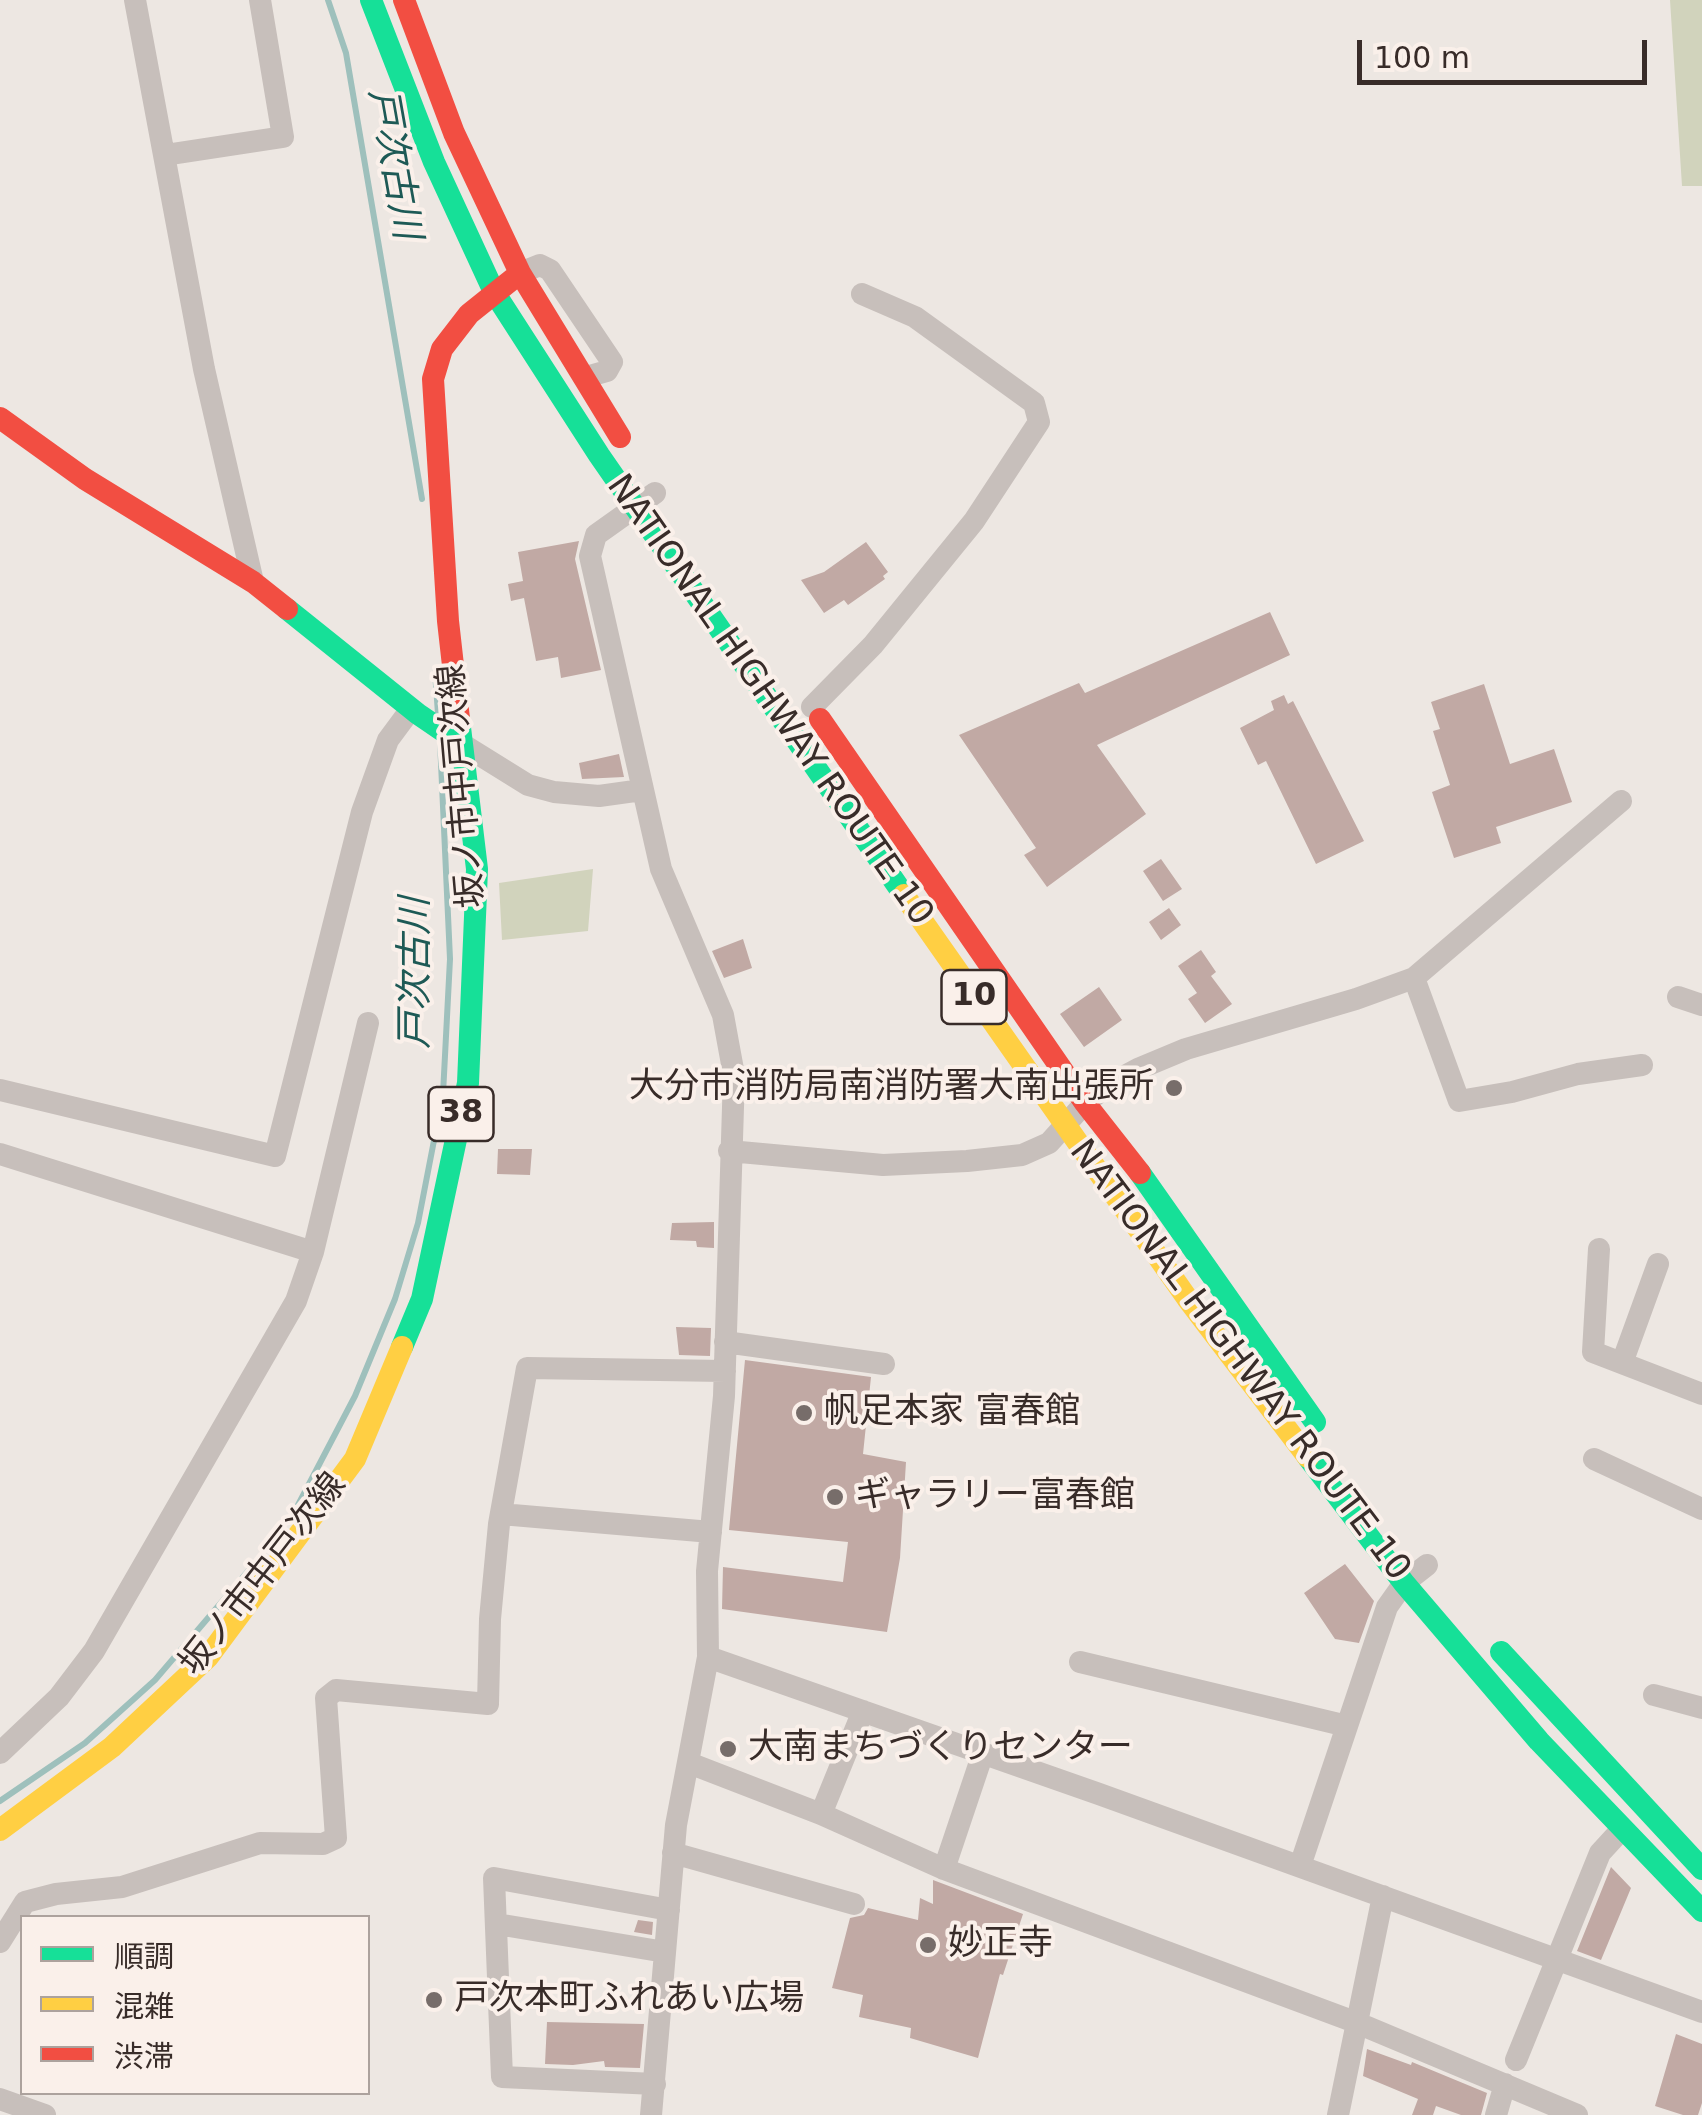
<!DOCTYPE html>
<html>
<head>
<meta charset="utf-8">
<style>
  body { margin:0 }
  #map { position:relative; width:1702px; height:2115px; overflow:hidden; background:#ede7e2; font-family:"DejaVu Sans","Noto Sans JP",sans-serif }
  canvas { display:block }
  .legend { position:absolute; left:20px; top:1915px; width:350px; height:180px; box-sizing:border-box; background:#faf0ea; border:2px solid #aca29d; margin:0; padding:12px 18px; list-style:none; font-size:30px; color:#382c29 }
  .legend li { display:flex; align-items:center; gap:20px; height:50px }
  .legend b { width:50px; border:2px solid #aca29d }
  .scale { position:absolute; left:1357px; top:40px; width:290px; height:45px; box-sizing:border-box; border:5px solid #382c29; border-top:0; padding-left:12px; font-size:30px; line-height:35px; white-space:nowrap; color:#382c29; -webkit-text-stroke:8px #faf0ea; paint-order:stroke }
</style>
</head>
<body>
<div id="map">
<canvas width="1702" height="2115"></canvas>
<ul class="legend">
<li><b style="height:12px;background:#16e098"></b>順調</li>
<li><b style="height:12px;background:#ffcf43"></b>混雑</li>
<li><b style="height:12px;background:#f24e42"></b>渋滞</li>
</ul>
<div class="scale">100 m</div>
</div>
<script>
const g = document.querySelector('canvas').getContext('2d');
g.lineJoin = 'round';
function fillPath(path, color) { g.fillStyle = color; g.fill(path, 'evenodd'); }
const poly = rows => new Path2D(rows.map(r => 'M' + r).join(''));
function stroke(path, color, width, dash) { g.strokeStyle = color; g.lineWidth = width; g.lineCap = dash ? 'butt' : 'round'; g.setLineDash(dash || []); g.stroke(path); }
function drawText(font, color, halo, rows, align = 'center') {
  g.font = font + ' "DejaVu Sans","Noto Sans JP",sans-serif'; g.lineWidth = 8; g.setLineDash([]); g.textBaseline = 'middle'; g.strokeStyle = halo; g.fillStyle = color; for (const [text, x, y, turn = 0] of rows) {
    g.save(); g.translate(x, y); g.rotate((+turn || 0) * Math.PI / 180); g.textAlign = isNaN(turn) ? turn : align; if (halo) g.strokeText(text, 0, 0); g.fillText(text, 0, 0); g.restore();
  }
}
fillPath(poly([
  [1670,0,1702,0,1702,186,1682,186],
  [593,869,588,931,502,940,499,883]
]), '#d1d3bc');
stroke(poly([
  [328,0,346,53,422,499],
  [435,671,438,714],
  [298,1505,355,1396,395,1299,418,1223,443,1094,450,959,440,741],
  [0,1801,85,1743,155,1680,255,1563]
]), '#9ec0bc', 6);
fillPath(poly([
  [579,541,575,559,601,670,561,678,558,657,536,661,524,598,511,601,508,584,523,581,518,552],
  [866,542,888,572,883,576,885,579,848,605,844,600,824,613,801,580,824,572],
  [1270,612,1290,655,1097,745,1146,814,1047,887,1024,855,1036,848,959,735,1079,683,1085,693],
  [1484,684,1510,764,1554,749,1572,802,1496,827,1501,843,1454,858,1432,792,1450,785,1433,731,1440,729,1431,702],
  [1284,695,1288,704,1293,701,1364,841,1316,864,1266,761,1258,765,1240,728,1274,710,1271,701],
  [619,754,624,777,582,779,579,763],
  [1161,859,1182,889,1163,901,1143,871],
  [1169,908,1181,925,1161,940,1149,922],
  [743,939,752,968,724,978,712,951],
  [1201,950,1216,972,1211,976,1232,1004,1205,1023,1188,999,1197,993,1178,966],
  [1099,987,1122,1020,1084,1047,1060,1014],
  [498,1149,532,1149,530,1175,497,1174],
  [714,1222,714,1248,697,1247,696,1241,670,1240,672,1223],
  [676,1327,711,1328,710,1356,679,1355],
  [745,1360,871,1377,863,1454,906,1462,900,1558,887,1632,722,1609,723,1567,843,1582,848,1542,729,1530],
  [1345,1564,1374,1601,1359,1643,1335,1639,1304,1593],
  [1611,1867,1631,1888,1601,1960,1577,1951],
  [933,1880,1023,1914,1003,1975,1000,1974,978,2058,910,2038,911,2028,859,2017,863,1995,832,1988,850,1918,864,1915,868,1908,918,1920,920,1898,933,1904],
  [638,1920,653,1922,652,1935,634,1932],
  [547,2022,644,2024,640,2068,605,2067,604,2061,573,2065,545,2064],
  [1676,2034,1702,2044,1702,2103,1698,2115,1683,2115,1655,2106],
  [1367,2049,1411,2065,1412,2062,1487,2093,1481,2115,1461,2115,1436,2106,1433,2115,1412,2115,1418,2099,1363,2076]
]), '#c1a9a4');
stroke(poly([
  [135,0,204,369,253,582],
  [165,155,283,137,260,0],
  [520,273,540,265,550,270,612,362,607,371,586,377],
  [812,707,873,645,974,521,1039,422,1034,403,915,317,862,294],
  [462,744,528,785,554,792,599,796,642,790],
  [1414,978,1459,1101,1512,1092,1578,1074,1642,1065],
  [1678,997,1702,1005],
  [0,1090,275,1156,362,812,388,740,411,709],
  [729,1151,883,1165,967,1161,1022,1155,1049,1143,1085,1103,1110,1084,1138,1069,1186,1049,1356,999,1414,978,1621,801],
  [0,1154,313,1252],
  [1599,1249,1593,1352,1702,1394],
  [725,1342,884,1364],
  [1622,1363,1658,1264],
  [1594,1459,1702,1509],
  [501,1514,711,1532],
  [708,1657,1099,1794,1702,2012],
  [1080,1662,1347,1726],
  [1654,1695,1702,1708],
  [0,1753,59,1697,94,1651,296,1301,313,1252,368,1023],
  [689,1763,821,1814,944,1869,1355,2022,1577,2115],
  [821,1814,863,1711],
  [673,1853,854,1904],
  [1300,1866,1387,1607,1404,1583,1427,1565],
  [944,1869,983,1753],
  [497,1924,665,1952],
  [0,1942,25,1902,56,1894,122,1887,260,1843,323,1844,336,1838,326,1698,336,1690,488,1704,490,1619,499,1524,527,1368,725,1371],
  [1516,2060,1600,1853,1622,1829],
  [655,2084,502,2077,494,1878,669,1910],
  [0,2099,45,2115],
  [651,2115,676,1825,708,1657,707,1571,724,1396,734,1075,723,1015,661,869,590,556,596,535,655,493],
  [1338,2115,1383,1896],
  [1496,2115,1505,2084]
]), '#c7bfbb', 22);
stroke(poly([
  [371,0,434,162,494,292,599,455,904,895],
  [287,609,418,714,462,744],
  [1140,1173,1315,1422],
  [402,1347,422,1299,468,1083,477,869,459,719],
  [1308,1457,1404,1583,1539,1741,1702,1911],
  [1501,1652,1702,1869]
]), '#16e098', 22);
stroke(poly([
  [904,895,1187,1298,1308,1457],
  [0,1830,112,1747,208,1657,355,1459,402,1347]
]), '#ffcf43', 22);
stroke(poly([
  [404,0,454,133,520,273,620,437],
  [0,418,85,479,253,582,287,609],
  [459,719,448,621,433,379,442,349,469,314,519,274],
  [820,719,1085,1103,1140,1173]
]), '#f24e42', 22);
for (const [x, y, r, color] of [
  [1174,1088,10,"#776d6a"],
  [804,1413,10,"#776d6a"],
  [835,1497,10,"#776d6a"],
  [728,1749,10,"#776d6a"],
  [928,1945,10,"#776d6a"],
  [434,2000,10,"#776d6a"]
]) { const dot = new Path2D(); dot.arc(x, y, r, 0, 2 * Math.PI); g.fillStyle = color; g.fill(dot); stroke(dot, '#faf0ea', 4); }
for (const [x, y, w] of [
  [974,997,65],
  [461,1114,65]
]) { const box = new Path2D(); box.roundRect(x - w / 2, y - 27, w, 54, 8); g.fillStyle = '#faf0ea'; g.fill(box); stroke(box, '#382c29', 2.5); }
drawText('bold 32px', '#382c29', null, [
  ["10",974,997],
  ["38",461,1114]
]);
drawText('35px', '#382c29', '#faf0ea', [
  ["NATIONAL HIGHWAY ROUTE 10",769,701,55],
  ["坂ノ市中戸次線",463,786,-95],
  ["NATIONAL HIGHWAY ROUTE 10",1239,1361,53],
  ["坂ノ市中戸次線",264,1575,-52]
]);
drawText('35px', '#382c29', '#faf0ea', [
  ["大分市消防局南消防署大南出張所",1154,1088,"right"],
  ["帆足本家 富春館",824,1413],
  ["ギャラリー富春館",855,1497],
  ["大南まちづくりセンター",748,1749],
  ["妙正寺",948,1945],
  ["戸次本町ふれあい広場",454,2000]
], 'left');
drawText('italic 38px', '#1e5a56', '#faf0ea', [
  ["戸次古川",393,164,80],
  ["戸次古川",417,973,-90]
]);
</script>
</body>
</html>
